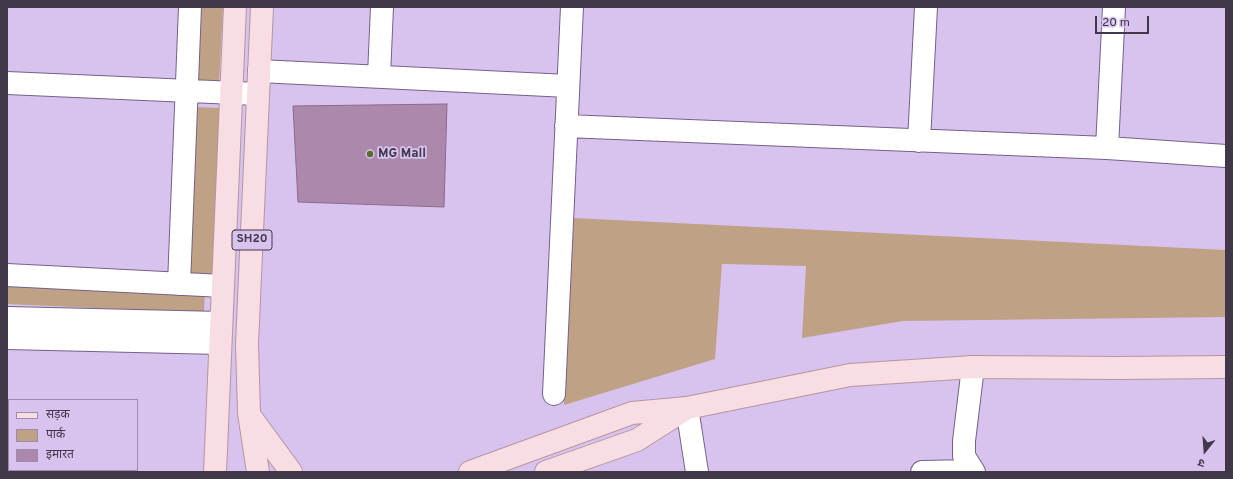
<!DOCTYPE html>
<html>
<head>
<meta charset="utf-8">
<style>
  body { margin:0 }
  #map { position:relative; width:1233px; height:479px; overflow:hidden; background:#d8c3ef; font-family:Overpass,"Noto Sans Devanagari",sans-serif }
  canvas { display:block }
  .frame { position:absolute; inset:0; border:8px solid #403749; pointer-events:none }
  .legend { position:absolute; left:8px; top:399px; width:130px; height:72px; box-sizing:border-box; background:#d8c3ef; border:1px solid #9b8bad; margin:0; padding:5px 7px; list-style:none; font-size:12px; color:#403749 }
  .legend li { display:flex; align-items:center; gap:8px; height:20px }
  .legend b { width:20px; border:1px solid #9b8bad }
  .north { position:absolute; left:1185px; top:431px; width:40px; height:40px; -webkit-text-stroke:3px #d8c3ef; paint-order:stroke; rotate:197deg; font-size:11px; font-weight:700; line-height:16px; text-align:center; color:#403749 }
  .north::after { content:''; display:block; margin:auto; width:14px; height:18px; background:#403749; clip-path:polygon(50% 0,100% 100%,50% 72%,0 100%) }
  .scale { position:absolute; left:1095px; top:16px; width:54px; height:18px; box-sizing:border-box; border:2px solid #403749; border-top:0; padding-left:5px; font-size:12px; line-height:14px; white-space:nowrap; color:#403749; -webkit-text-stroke:3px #d8c3ef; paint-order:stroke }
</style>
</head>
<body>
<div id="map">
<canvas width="1233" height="479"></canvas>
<div class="frame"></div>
<ul class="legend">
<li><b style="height:5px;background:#f8dde2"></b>सड़क</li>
<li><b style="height:11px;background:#bfa286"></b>पार्क</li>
<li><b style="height:11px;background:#ac89ac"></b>इमारत</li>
</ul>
<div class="north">उ</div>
<div class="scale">20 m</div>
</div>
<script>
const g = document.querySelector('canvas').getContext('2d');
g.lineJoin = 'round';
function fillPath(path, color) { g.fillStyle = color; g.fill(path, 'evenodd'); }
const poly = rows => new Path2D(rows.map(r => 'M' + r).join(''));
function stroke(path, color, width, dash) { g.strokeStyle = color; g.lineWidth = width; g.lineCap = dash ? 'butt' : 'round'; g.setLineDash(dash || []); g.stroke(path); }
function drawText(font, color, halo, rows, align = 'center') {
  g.font = font + ' Overpass,sans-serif'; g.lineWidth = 3.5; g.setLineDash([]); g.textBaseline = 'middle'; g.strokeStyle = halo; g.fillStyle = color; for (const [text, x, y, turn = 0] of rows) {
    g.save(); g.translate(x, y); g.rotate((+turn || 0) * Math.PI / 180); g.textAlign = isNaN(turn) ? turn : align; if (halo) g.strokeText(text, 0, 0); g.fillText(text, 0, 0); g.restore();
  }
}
fillPath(poly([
  [199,7,223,7,219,83,195,82],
  [196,107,220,108,213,274,189,273],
  [574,218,1226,250,1226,317,903,321,802,338,806,266,722,264,715,359,564,405],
  [7,281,205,290,204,313,7,304]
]), '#bfa286');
const building = poly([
  [447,104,444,207,298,202,293,106,447,104]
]);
fillPath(building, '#ac89ac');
stroke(building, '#8b698a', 1);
const minor = poly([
  [259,71,568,86],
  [379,76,382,7],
  [7,83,258,94],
  [566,126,1107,148,1226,156],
  [919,141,926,7],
  [1107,148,1114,7],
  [7,275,223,286],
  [179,284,190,7],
  [7,318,221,323],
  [7,338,220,343],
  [973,367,964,441,964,456,974,472],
  [554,394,572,7],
  [687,408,697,472],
  [66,470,67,472],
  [922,472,972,471]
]);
const major = poly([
  [250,416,291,472],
  [215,472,235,7],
  [258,472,249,413,247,344,262,7],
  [470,472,632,413,687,408,850,375,973,367,1118,368,1226,367],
  [546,472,637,440,684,410]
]);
stroke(minor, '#746188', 24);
stroke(major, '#b595a0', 24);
stroke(minor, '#fff', 22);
stroke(major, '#f8dde2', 22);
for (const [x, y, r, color] of [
  [370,154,4,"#557023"]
]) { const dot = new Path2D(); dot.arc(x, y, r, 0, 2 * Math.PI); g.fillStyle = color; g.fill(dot); stroke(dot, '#d8c3ef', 1.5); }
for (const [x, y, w] of [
  [252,240,40]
]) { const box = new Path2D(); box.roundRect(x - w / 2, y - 10, w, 20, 3); g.fillStyle = '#d8c3ef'; g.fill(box); stroke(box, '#403749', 1); }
drawText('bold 12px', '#403749', null, [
  ["SH20",252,240]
]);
drawText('bold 13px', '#403749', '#d8c3ef', [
  ["MG Mall",378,154]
], 'left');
</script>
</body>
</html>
